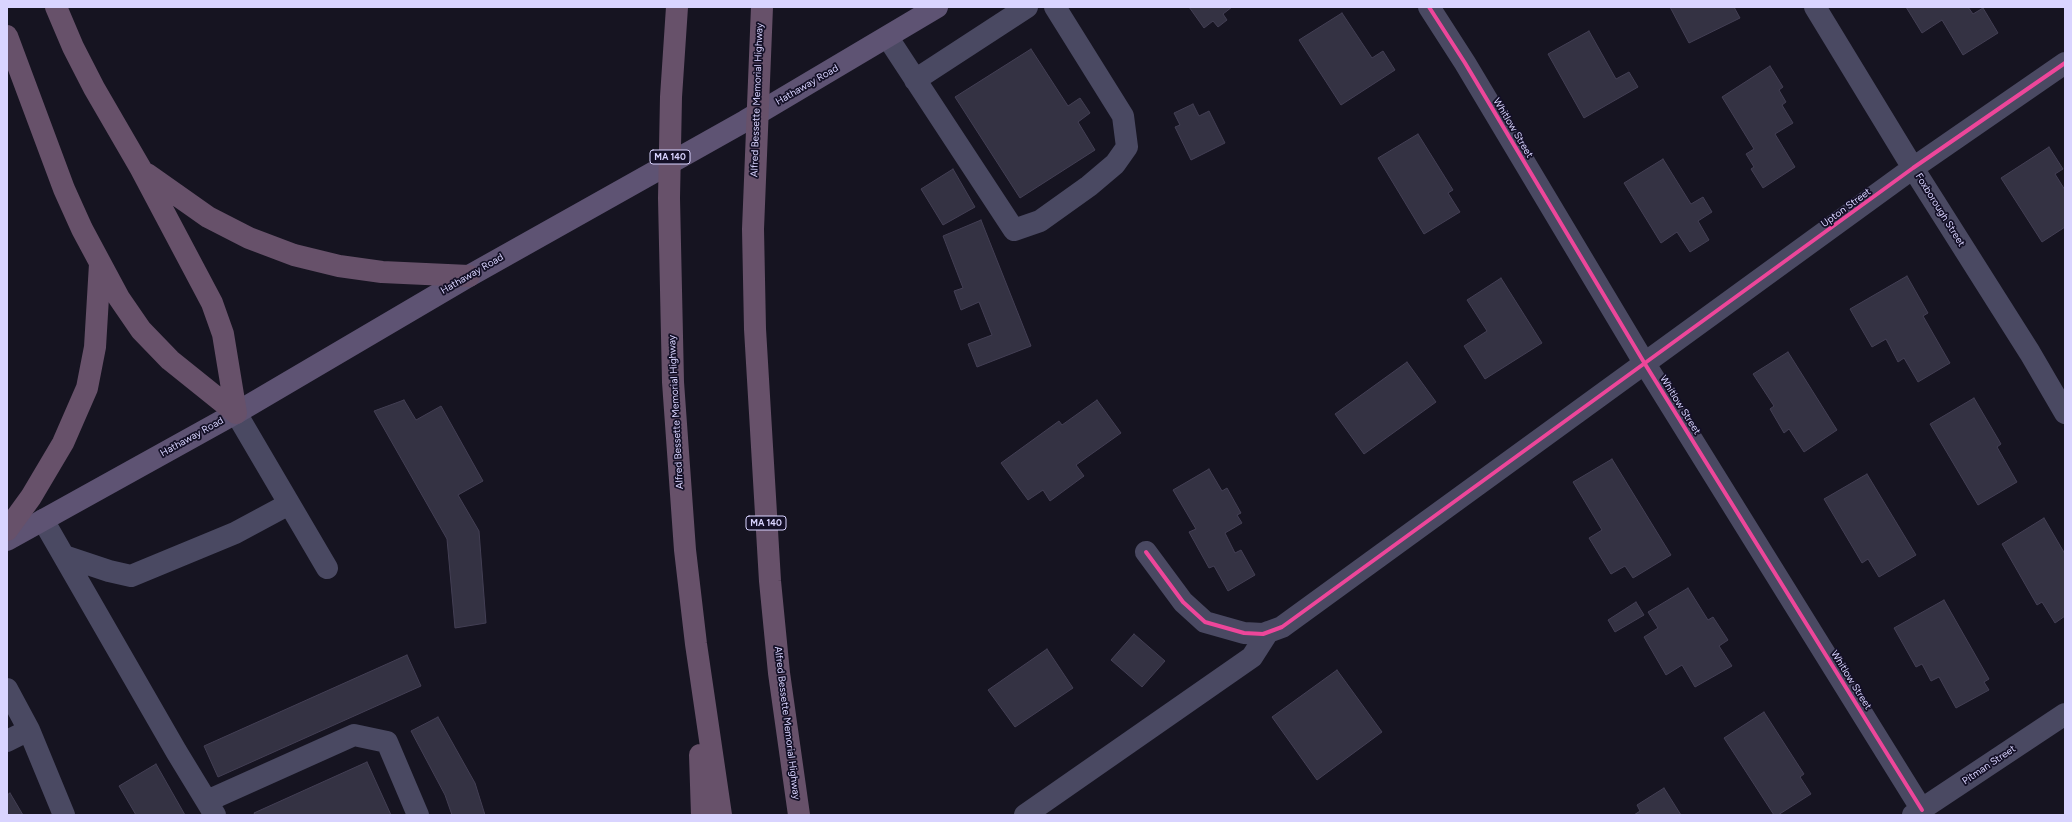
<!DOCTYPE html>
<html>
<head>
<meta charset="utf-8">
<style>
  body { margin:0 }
  #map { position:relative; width:2072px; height:822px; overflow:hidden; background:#161421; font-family:Figtree,sans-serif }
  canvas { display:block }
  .frame { position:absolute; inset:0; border:8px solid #d9d4ff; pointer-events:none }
</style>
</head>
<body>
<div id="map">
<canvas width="2072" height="822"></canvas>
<div class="frame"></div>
</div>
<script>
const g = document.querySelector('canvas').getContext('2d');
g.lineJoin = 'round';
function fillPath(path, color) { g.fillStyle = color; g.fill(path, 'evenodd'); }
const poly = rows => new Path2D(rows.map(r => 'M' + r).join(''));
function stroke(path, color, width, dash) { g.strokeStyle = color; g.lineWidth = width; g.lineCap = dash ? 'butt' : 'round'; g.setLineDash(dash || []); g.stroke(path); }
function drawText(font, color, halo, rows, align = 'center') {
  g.font = font + ' Figtree,sans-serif'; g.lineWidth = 3.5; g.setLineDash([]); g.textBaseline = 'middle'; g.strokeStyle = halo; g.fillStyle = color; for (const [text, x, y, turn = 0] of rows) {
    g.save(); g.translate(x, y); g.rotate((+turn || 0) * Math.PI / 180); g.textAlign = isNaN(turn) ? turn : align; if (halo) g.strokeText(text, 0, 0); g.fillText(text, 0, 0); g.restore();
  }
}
const building = poly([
  [1189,7,1232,7,1223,14,1227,20,1218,27,1213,21,1204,28,1189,7],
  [1670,7,1734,7,1740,18,1689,43,1670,7],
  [1906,7,1968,7,1973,14,1983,8,1998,33,1963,55,1942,20,1922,33,1906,7],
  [1342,13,1372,58,1383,51,1395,70,1341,105,1299,40,1342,13],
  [1589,31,1616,79,1629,72,1638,87,1584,118,1548,54,1589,31],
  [1031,49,1068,106,1080,98,1090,113,1078,122,1095,150,1020,198,955,97,1031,49],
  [1770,66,1783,87,1779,90,1786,102,1782,105,1793,123,1775,134,1795,167,1763,188,1751,169,1754,167,1746,154,1754,149,1722,97,1770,66],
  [1193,104,1199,116,1209,111,1225,143,1191,160,1175,127,1180,125,1174,113,1193,104],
  [1418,134,1453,190,1448,193,1460,212,1424,234,1378,158,1418,134],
  [2049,147,2063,169,2055,174,2065,190,2065,227,2042,242,2001,178,2049,147],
  [1663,159,1691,204,1703,197,1712,212,1698,221,1709,240,1690,252,1677,232,1661,243,1624,183,1663,159],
  [953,169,975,207,943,225,921,189,953,169],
  [981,220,1031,346,977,367,968,344,992,335,979,302,961,310,954,291,963,288,943,236,981,220],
  [1907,276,1928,313,1923,316,1950,363,1918,382,1904,358,1898,362,1886,339,1872,347,1850,309,1907,276],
  [1501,278,1542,343,1485,379,1464,346,1487,331,1467,300,1501,278],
  [1788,352,1837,430,1804,452,1789,429,1784,433,1770,409,1774,406,1753,374,1788,352],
  [1407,362,1436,402,1364,454,1335,414,1407,362],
  [1974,398,2001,444,1997,447,2017,482,1978,505,1930,424,1974,398],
  [404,400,416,420,441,406,483,481,458,495,479,531,486,623,455,628,447,539,374,411,404,400],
  [1097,400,1121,433,1076,465,1084,476,1050,501,1043,490,1028,500,1001,463,1059,421,1062,425,1097,400],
  [1612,459,1671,555,1633,578,1625,566,1611,574,1589,538,1602,530,1573,482,1612,459],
  [1209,469,1222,491,1227,488,1241,513,1237,515,1242,523,1225,533,1235,553,1241,550,1255,575,1228,591,1214,566,1209,568,1189,532,1196,529,1173,490,1209,469],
  [1867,474,1916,555,1879,577,1868,559,1862,563,1824,499,1867,474],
  [2044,518,2065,554,2065,616,2055,623,2042,602,2037,605,2002,544,2044,518],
  [1688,588,1708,620,1713,617,1728,640,1719,646,1732,666,1695,687,1682,665,1666,675,1644,637,1658,628,1648,612,1688,588],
  [1944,600,1989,679,1984,682,1989,690,1956,708,1939,677,1931,681,1922,664,1916,667,1894,628,1944,600],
  [1636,602,1644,615,1615,632,1608,620,1636,602],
  [1134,634,1165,661,1142,687,1111,660,1134,634],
  [1047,649,1073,688,1015,727,988,690,1047,649],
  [407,655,421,686,218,777,204,746,407,655],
  [1337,670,1382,732,1317,780,1272,717,1337,670],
  [1764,712,1804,774,1800,777,1811,794,1778,815,1774,815,1724,738,1764,712],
  [438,717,475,783,485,815,452,815,445,795,411,731,438,717],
  [367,762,391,815,255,815,254,813,367,762],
  [156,764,185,815,136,815,119,786,156,764],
  [1664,788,1681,815,1634,815,1640,811,1637,805,1664,788],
  [10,793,23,815,7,815,7,795,10,793]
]);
fillPath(building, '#343243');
stroke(building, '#433f54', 1);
stroke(poly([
  [1429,7,1465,63,1645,364,1922,810],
  [1815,7,1913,168,2030,353,2065,413],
  [888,38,1014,230,1040,221,1089,186,1115,164,1127,147,1123,116,1055,7],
  [915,80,1027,7],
  [236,413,327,568],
  [43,520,176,751,215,815],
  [1146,552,1183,602,1205,622,1244,633,1263,634,1282,627,1913,168,2065,63],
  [64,556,109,571,131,576,235,533,289,504],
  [7,689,29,730,7,741],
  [29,730,64,815],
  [207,801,354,735,387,742,418,815],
  [1025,815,1252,657,1268,632],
  [1913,815,2065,714]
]), '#4a4962', 22);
stroke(poly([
  [7,540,236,413,469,276,745,121,937,7]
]), '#5e5373', 22);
stroke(poly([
  [56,7,73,47,94,88,141,169,212,303,223,334,236,413],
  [677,7,671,97,669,198,673,382,685,550,696,644,721,815],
  [762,7,753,229,755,329,770,581,779,673,799,815],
  [7,36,64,189,82,229,119,298,141,330,170,360,236,413],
  [147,174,208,217,249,238,294,255,339,266,382,272,469,276],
  [7,530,31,497,63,443,87,388,95,347,100,264],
  [700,755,702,815]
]), '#67516a', 22);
stroke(poly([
  [1429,7,1465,63,1645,364,1922,810],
  [1146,552,1183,602,1205,622,1244,633,1263,634,1282,627,1913,168,2065,63]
]), '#ed469a', 4);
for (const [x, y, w] of [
  [670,157,40],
  [766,523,40]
]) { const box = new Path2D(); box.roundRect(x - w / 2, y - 7, w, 14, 3); g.fillStyle = '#130f26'; g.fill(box); stroke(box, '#d9d4ff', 1); }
drawText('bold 9px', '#d9d4ff', null, [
  ["MA 140",670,157],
  ["MA 140",766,523]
]);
drawText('10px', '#d9d4ff', '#130f26', [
  ["Hathaway Road",807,85,-30],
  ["Alfred Bessette Memorial Highway",757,100,-88],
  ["Whitlow Street",1513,128,59],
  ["Upton Street",1846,208,-36],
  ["Foxborough Street",1940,210,58],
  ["Hathaway Road",472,274,-30],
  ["Whitlow Street",1680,405,58],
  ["Alfred Bessette Memorial Highway",676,412,-93],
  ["Hathaway Road",192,437,-29],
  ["Whitlow Street",1851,680,58],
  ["Alfred Bessette Memorial Highway",787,723,83],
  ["Pitman Street",1989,765,-34]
]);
</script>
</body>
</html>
